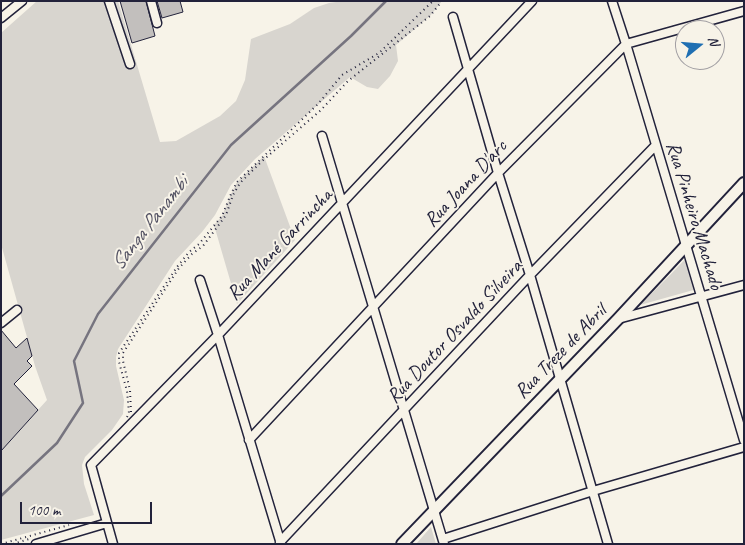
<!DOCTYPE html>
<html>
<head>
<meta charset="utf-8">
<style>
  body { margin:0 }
  #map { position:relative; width:745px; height:545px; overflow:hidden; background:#f7f3e8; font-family:Caveat,sans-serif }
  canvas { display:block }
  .frame { position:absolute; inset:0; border:2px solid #22223b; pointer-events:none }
  .north { position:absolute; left:675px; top:20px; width:50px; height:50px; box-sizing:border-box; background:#f7f3e8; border:1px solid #a29fa3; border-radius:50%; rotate:73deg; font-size:14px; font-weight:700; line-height:20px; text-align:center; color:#22223b }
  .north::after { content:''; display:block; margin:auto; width:18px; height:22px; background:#1f6fb2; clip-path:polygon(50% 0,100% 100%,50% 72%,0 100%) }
  .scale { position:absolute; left:20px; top:502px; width:132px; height:22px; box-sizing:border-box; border:2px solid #22223b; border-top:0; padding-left:6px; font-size:15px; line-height:18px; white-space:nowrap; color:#22223b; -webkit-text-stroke:4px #f7f3e8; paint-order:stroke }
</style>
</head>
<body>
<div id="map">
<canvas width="745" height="545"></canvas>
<div class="frame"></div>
<div class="north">N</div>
<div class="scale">100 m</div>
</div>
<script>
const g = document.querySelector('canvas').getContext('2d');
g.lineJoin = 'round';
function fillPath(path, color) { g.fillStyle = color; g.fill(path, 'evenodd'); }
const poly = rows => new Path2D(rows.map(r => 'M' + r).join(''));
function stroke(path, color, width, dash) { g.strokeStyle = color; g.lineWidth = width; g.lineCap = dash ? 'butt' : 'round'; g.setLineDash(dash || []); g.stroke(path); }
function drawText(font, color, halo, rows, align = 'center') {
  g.font = font + ' Caveat,sans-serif'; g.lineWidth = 4; g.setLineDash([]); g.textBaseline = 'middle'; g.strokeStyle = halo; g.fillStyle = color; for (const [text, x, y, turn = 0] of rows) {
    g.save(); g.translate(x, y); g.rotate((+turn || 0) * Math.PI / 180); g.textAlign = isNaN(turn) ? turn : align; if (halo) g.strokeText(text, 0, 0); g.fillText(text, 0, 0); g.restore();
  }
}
fillPath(poly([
  [37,1,118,1,160,142,176,141,220,116,236,101,245,80,251,39,290,24,314,8,329,3,343,1,442,1,430,16,396,45,398,61,390,76,378,89,367,87,350,77,255,159,231,185,215,215,202,232,175,261,118,349,116,357,116,366,124,400,123,414,112,430,85,457,82,465,84,484,94,515,1,540,1,451,47,400,35,366,1,244,1,33],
  [264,156,295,240,237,304,214,225,222,216,231,194,237,182],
  [688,256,697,289,640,305,673,272],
  [431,527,436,544,416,544]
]), '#d8d5cf');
stroke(poly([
  [1,496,57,443,83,403,74,361,98,314,231,145,351,36,386,1]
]), '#76747f', 2.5);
const building = poly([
  [120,1,146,1,155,36,132,43,120,1],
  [157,1,180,1,183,12,162,18,157,1],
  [1,330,16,348,27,338,32,356,27,361,32,366,14,384,38,410,1,451,1,330]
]);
fillPath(building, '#c2bfbd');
stroke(building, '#22223b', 1);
const minor = poly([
  [109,1,130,64],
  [151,1,157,23],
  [612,1,626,44,744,440],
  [453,17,498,173,530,275,608,544],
  [1,18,22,1],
  [322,136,444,544],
  [200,280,218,335,281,544],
  [618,319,744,285],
  [1,323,17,310],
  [249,440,498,173,626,44,744,11],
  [443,539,593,491,744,447],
  [280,542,530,275,655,146],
  [36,544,107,523],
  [113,544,91,465,218,335,532,1]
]);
const tertiary = poly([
  [402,544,618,319,744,183]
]);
stroke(minor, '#22223b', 11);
stroke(tertiary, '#22223b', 14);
stroke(poly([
  [131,412,130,390,123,361,123,353,179,268,192,254,203,246,218,226,226,215,233,195,240,183,261,162,321,110,348,81,430,16,442,1],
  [127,417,129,413,127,391,119,362,119,353,177,267,189,252,199,244,222,216,231,194,237,182,318,104,342,75,379,53,433,1],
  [1,544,69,525],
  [13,544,29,539]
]), '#22223b', 2, [1, 4]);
stroke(minor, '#f7f3e8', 8);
stroke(tertiary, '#f7f3e8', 10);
drawText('20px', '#22223b', '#f7f3e8', [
  ["Rua Joana D'arc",466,184,-47],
  ["Rua Pinheiro Machado",694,216,73],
  ["Rua Mané Garrincha",280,245,-47],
  ["Rua Doutor Osvaldo Silveira",455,332,-47],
  ["Rua Treze de Abril",561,352,-46]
]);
drawText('italic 21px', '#535263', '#f7f3e8', [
  ["Sanga Panambi",150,224,-52]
]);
</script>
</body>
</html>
